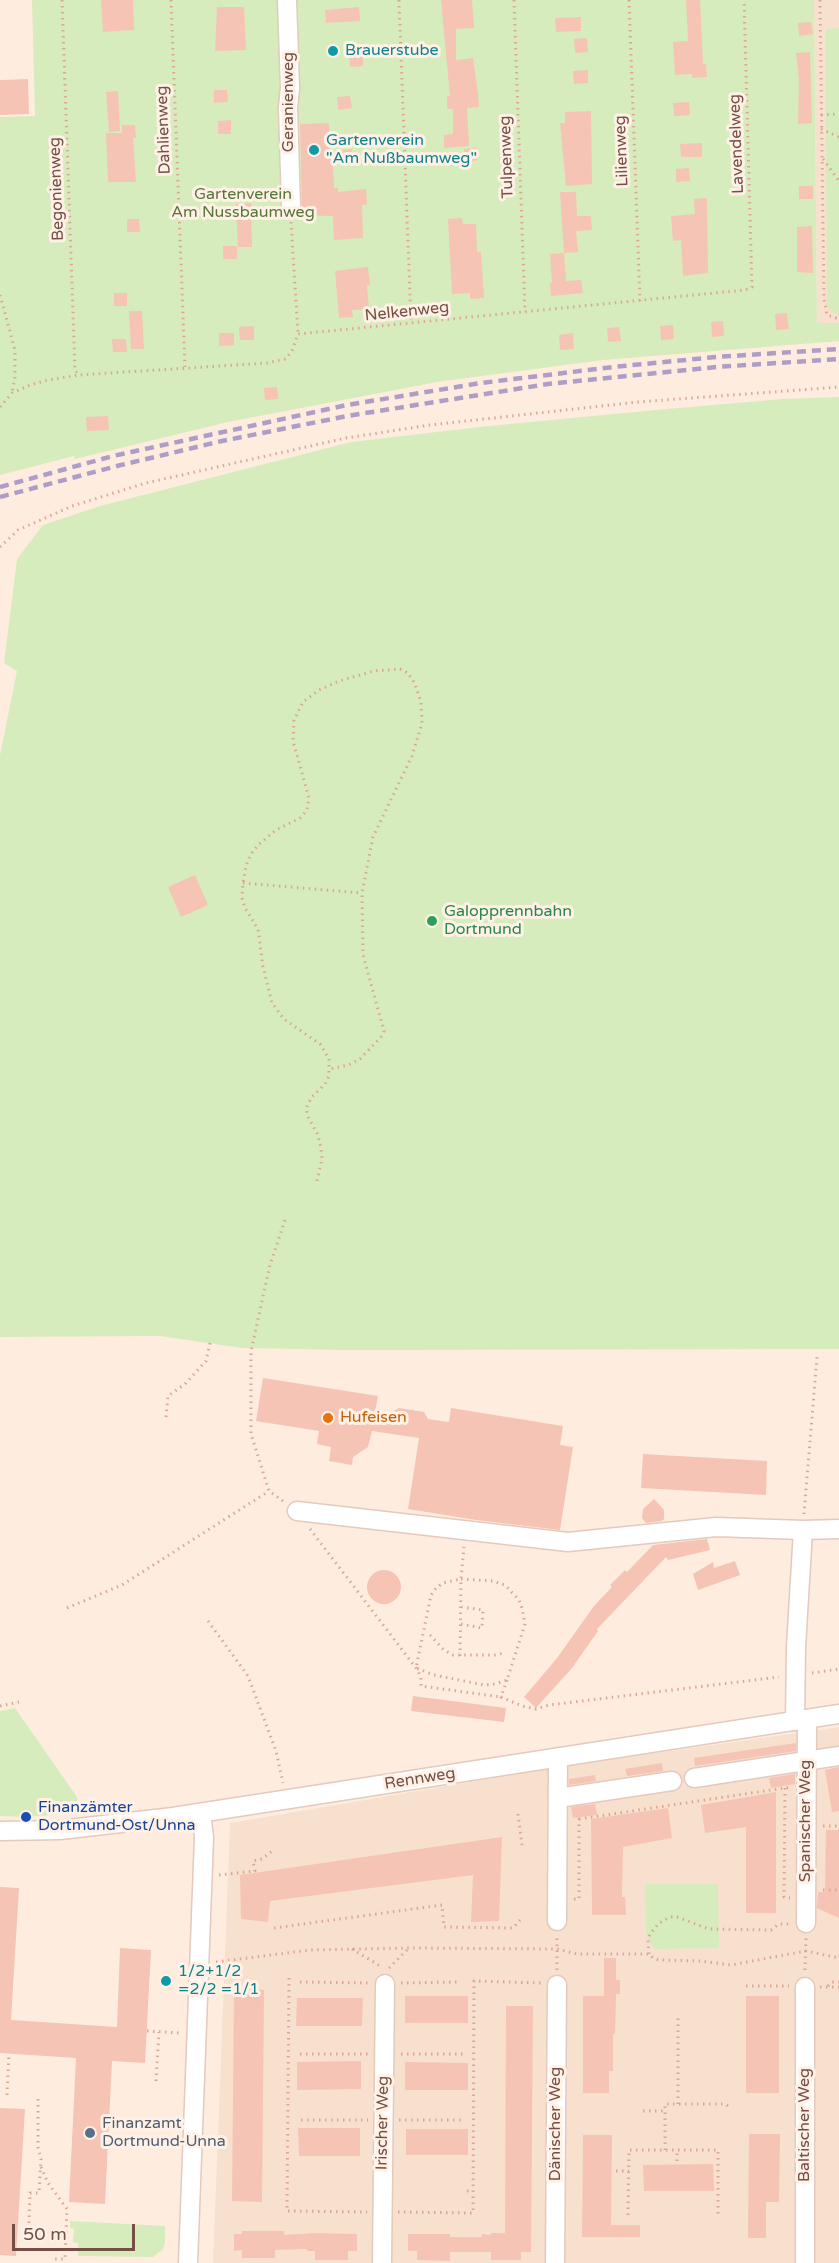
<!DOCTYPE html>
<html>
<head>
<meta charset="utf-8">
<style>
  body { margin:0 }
  #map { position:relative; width:839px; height:2263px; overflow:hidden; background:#feedde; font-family:"Varela Round",sans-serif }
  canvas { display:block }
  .scale { position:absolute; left:12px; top:2224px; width:123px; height:27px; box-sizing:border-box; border:3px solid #754f45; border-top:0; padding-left:8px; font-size:18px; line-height:21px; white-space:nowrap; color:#754f45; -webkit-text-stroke:4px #fff1e6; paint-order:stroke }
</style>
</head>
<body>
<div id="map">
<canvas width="839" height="2263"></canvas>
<div class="scale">50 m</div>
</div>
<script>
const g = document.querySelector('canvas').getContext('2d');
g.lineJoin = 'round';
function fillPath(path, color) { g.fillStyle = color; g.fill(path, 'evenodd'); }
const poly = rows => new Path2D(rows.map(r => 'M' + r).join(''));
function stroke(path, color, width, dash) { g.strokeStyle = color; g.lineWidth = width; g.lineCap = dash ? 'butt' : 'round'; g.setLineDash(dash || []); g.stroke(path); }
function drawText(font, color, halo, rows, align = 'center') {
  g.font = font + ' "Varela Round",sans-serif'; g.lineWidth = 6; g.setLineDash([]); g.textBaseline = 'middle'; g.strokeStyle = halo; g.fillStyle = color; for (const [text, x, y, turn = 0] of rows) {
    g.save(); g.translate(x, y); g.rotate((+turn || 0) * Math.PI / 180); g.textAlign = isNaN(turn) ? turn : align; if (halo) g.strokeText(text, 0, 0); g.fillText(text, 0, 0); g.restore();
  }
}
fillPath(poly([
  [814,0,839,0,839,323,817,323],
  [839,1727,839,2263,213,2263,230,1823,558,1767]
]), '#f8e0cf');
fillPath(poly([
  [32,0,814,0,817,323,839,323,839,341,603,360,437,382,228,422,75,459,74,456,0,475,0,117,35,116],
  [839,28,839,314,835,314,827,307,826,132,826,29],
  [839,397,839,1349,346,1350,242,1348,160,1336,0,1337,0,755,17,671,4,663,17,559,43,525,100,506,351,442,479,427,655,410,783,399],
  [15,1708,77,1797,78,1813,25,1817,0,1816,0,1711],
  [645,1884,718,1884,719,1948,654,1949,646,1934],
  [70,2221,165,2226,165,2243,163,2249,153,2257,78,2256,78,2243,73,2242,74,2229,70,2228]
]), '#d7ecbc');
fillPath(poly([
  [101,0,133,0,134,30,103,32],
  [441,0,472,0,474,28,456,29,456,60,473,58,478,94,479,107,467,108,469,146,444,148,444,135,453,134,453,109,447,109,447,96,450,96],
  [686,0,700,0,703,64,706,64,707,77,692,78,692,74,675,75,673,42,688,41],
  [217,7,244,7,246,50,215,51],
  [359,7,360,21,326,23,325,10],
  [581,17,581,31,556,32,555,18],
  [811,22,813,34,799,36,798,23],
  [587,38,588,52,575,53,574,39],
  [810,52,812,123,798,124,799,79,796,53],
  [349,54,363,54,363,66,350,67],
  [588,70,588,83,574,84,573,71],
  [28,79,29,114,0,115,0,80],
  [214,90,227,90,228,102,214,103],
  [118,91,120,131,109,132,106,92],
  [350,96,352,108,338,110,337,97],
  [689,102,690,115,674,116,673,103],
  [591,111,592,184,566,186,560,123,565,123,565,112],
  [231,120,231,134,218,134,218,121],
  [329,123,330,151,352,149,353,162,333,164,334,188,338,188,338,192,366,189,367,204,362,205,363,238,334,240,333,216,299,215,302,205,300,124],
  [122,125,135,125,136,138,133,138,136,182,108,182,106,133,122,133],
  [702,143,702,157,681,157,680,144],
  [477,148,478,160,465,162,464,149],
  [689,168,690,181,676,182,676,169],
  [799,186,813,186,813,199,799,199],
  [560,192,576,192,577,216,591,216,592,230,576,231,578,252,564,253],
  [707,198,708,273,683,276,681,240,673,241,671,216,695,214,694,199],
  [251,203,252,247,238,247,236,204],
  [462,218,463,224,476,224,477,252,481,252,484,298,470,299,470,293,452,294,448,219],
  [127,219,139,219,140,232,127,232],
  [812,226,813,273,797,272,797,227],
  [223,246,237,246,237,259,223,259],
  [564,253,566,281,581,280,583,293,551,296,550,283,552,283,550,254],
  [368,267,370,285,367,285,369,309,352,310,353,317,339,318,335,271],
  [114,293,127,293,127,306,114,306],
  [129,311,142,311,144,349,131,349],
  [787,313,789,329,776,330,775,314],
  [723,321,724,336,712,337,711,322],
  [673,325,674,339,661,340,660,326],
  [254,326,254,340,240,340,239,327],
  [619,327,621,341,608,342,607,328],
  [219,333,234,333,234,345,219,346],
  [573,333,574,349,560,350,559,335],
  [112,339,126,339,127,352,113,352],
  [277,387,278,399,265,400,264,388],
  [108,416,109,430,87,431,86,417],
  [195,875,208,905,181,917,168,887],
  [263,1378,378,1396,373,1422,399,1408,424,1412,428,1419,449,1422,451,1408,563,1426,560,1445,573,1447,560,1530,476,1520,408,1509,419,1438,372,1431,368,1447,353,1457,352,1465,329,1461,331,1447,317,1444,319,1431,256,1421],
  [643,1454,767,1461,766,1495,641,1488],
  [654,1499,664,1510,664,1519,662,1521,646,1523,642,1518,643,1509],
  [707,1539,710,1550,668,1560,666,1557,597,1629,598,1631,572,1668,536,1708,524,1697,557,1658,594,1606,612,1587,610,1585,625,1570,627,1572,653,1545],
  [735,1561,740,1575,698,1590,693,1574,713,1562,714,1568],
  '367 1587a17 17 0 1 1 34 0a17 17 0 1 1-34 0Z',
  [413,1696,506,1708,504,1722,411,1711],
  [796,1743,796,1751,695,1766,694,1758],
  [662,1763,663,1771,627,1776,625,1769],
  [839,1767,839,1811,832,1812,825,1770],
  [795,1774,795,1784,771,1788,769,1778],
  [595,1775,596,1781,569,1785,569,1779],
  [776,1792,776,1913,746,1913,746,1827,705,1833,701,1805],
  [595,1804,597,1815,573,1818,571,1807],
  [668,1808,672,1838,623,1847,622,1897,625,1897,626,1915,592,1915,591,1819],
  [826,1830,839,1830,839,1918,817,1908,818,1892,825,1892],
  [502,1837,499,1921,471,1922,473,1875,270,1901,268,1922,241,1919,240,1875],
  [0,1887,19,1888,11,2020,117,2027,120,1948,151,1950,145,2063,112,2061,105,2204,69,2202,76,2058,0,2053],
  [604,1958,616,1958,616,1980,620,1980,620,1994,616,1994,615,2034,613,2034,613,2071,609,2071,609,2093,583,2093,583,1996,604,1996],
  [234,1989,264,1990,262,2202,232,2201],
  [405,1996,468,1996,468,2023,405,2023],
  [746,1996,779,1996,779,2093,746,2093],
  [297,1998,363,1998,362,2026,296,2026],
  [506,2006,533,2006,531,2252,521,2252,521,2260,491,2260,491,2252,450,2252,450,2261,417,2260,417,2251,408,2251,408,2234,450,2234,450,2237,482,2237,482,2234,491,2235,491,2233,505,2233],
  [361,2061,361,2089,297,2090,297,2062],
  [405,2062,468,2063,468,2090,405,2090],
  [0,2108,25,2109,16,2256,0,2255],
  [298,2128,360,2128,360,2156,299,2156],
  [406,2129,468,2129,468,2155,406,2155],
  [749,2134,780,2134,779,2202,766,2202,766,2238,748,2238],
  [583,2135,612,2135,611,2225,640,2225,640,2237,582,2237],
  [713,2164,714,2191,644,2191,643,2165],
  [242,2231,284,2231,284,2235,315,2233,357,2234,357,2251,348,2251,348,2260,315,2260,315,2251,307,2251,307,2249,275,2250,275,2258,242,2258,242,2250,234,2251,234,2234,242,2234]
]), '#f5c4b4');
const minor = poly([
  [287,0,290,88,288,108,291,205],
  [297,1511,568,1542,716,1527,803,1530],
  [795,1721,796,1647,803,1530,839,1529],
  [694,1778,839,1756],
  [558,1798,672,1781],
  [0,1831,60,1830,173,1817,839,1714],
  [557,1921,558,1757],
  [806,1923,807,1720],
  [188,2263,204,1837,201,1813],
  [382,2263,385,1984],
  [555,2263,557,1985],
  [805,2263,805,1987]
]);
stroke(minor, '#e4c9bd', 21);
stroke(poly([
  [62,0,75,370,79,375],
  [171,0,185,367],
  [399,0,411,323],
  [514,0,525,312],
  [629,0,640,301],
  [820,0,824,299,827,315,839,319],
  [821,115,839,114],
  [821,129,839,137],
  [823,159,839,181],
  [291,222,298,334],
  [0,295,15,350,15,377,12,393],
  [0,407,12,393,30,385,48,380,79,375,267,363,285,359,292,351,298,334,745,290,752,287,744,0],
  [0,547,18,530,72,506,146,483,346,438,430,425,638,402,839,387],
  [243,883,362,893],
  [317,1181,322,1159,321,1148,318,1135,308,1117,306,1109,311,1098,325,1084,329,1076,329,1059,320,1044,284,1019,272,1003,263,967,258,929,245,908,242,898,243,883,246,866,251,854,258,845,276,830,300,818,307,810,309,798,293,741,294,720,303,702,319,690,339,681,374,671,400,669,408,673,415,684,421,702,422,723,412,756,373,837,362,893,363,955,384,1031,381,1037,360,1059,348,1065,330,1069],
  [166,1417,168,1396,185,1384,206,1361,210,1343],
  [283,1501,269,1491,251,1434,251,1351,270,1265,285,1220],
  [804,1514,817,1357],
  [310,1529,416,1668,421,1677,421,1686,501,1697],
  [461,1579,493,1581,505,1585,519,1600,522,1608,525,1624,507,1680,495,1684,484,1685,434,1675,416,1668,431,1595,436,1588,443,1583,461,1579],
  [67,1608,122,1585,269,1491],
  [208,1621,248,1676,276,1751,283,1783],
  [461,1624,482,1628,483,1610,462,1607],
  [430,1635,444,1650,453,1655,495,1655,504,1653],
  [460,1656,461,1579,464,1547],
  [812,1673,839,1669],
  [507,1680,501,1697,522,1706,536,1709,549,1705,779,1677],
  [0,1706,19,1702],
  [785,1788,784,1897,790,1898],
  [518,1814,522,1845],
  [579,1819,791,1787],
  [823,1826,839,1826],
  [219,1875,255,1871,253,1861,262,1859,272,1851],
  [823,1890,839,1890],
  [574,1899,579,1899,579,1819,577,1820],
  [274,1928,442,1905,444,1927,513,1928,520,1920],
  [352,1949,382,1967],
  [649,1954,648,1940,650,1934,659,1923,670,1917,677,1917,709,1929,771,1930,779,1924,790,1924],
  [216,1962,310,1950,409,1948,557,1949,577,1954,649,1954,653,1958,659,1960,701,1961,731,1965,806,1951,839,1958],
  [389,1968,409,1948],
  [557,1970,557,1938],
  [805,1970,806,1937],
  [289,1978,287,2211,367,2212],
  [300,1982,370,1983],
  [401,1983,458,1982],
  [746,1986,789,1986],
  [828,1986,832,1982,839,1982],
  [820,1987,839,1987],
  [147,2031,179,2033],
  [300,2054,368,2054],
  [401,2054,463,2054],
  [156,2081,159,2032],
  [7,2095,9,2053],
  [678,2104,678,2014],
  [643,2111,665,2111],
  [301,2120,368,2120],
  [399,2120,462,2120],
  [665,2150,665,2104,725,2104,731,2108],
  [677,2161,677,2150],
  [41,2167,48,2183,67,2209,65,2259,51,2259],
  [616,2171,629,2171],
  [467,2191,473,2191],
  [398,2212,473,2213,474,1981,542,1983],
  [628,2215,629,2150,718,2150,718,2216],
  [29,2223,30,2193,39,2193,41,2159,38,2147,38,2097]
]), '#daa797', 3, [1.5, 4.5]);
stroke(minor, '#fff', 18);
stroke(poly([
  [0,487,113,456,347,405,481,383,613,367,716,357,839,349],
  [0,497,117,466,222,441,347,416,548,384,716,367,839,359]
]), '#ad9dc7', 4.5, [9, 6]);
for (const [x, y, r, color] of [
  [333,51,6,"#0f9aa8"],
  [314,150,6,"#0f9aa8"],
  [432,921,6,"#2e9e5b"],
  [328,1418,6,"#e8710a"],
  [26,1817,6,"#1a4fb4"],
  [166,1981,6,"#0f9aa8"],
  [90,2133,6,"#5c6f8a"]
]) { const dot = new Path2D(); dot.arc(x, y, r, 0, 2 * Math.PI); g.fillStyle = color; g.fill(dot); stroke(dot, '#fff1e6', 2); }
drawText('16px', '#0d838f', '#fff1e6', [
  ["Brauerstube",345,51],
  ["Gartenverein",326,141],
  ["\"Am Nußbaumweg\"",326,159],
  ["1/2+1/2",178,1972],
  ["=2/2 =1/1",178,1990]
], 'left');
drawText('16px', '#754f45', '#fff1e6', [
  ["Geranienweg",289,102,-90],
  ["Dahlienweg",164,130,-92],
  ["Lavendelweg",737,144,-92],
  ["Lilienweg",622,151,-92],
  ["Tulpenweg",507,157,-92],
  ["Begonienweg",57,189,-92],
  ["Nelkenweg",407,312,-6],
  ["Rennweg",420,1779,-9],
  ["Spanischer Weg",806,1821,-90],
  ["Irischer Weg",383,2123,-89],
  ["Dänischer Weg",556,2124,-90],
  ["Baltischer Weg",805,2125,-90]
]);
drawText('16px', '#55773a', '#fff1e6', [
  ["Gartenverein",243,195],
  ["Am Nussbaumweg",243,213]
]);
drawText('16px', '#27864d', '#fff1e6', [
  ["Galopprennbahn",444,912],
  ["Dortmund",444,930]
], 'left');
drawText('16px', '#c56008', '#fff1e6', [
  ["Hufeisen",340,1418]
], 'left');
drawText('16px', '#164399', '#fff1e6', [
  ["Finanzämter",38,1808],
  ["Dortmund-Ost/Unna",38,1826]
], 'left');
drawText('16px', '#4e5e75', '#fff1e6', [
  ["Finanzamt",102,2124],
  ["Dortmund-Unna",102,2142]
], 'left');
</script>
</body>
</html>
